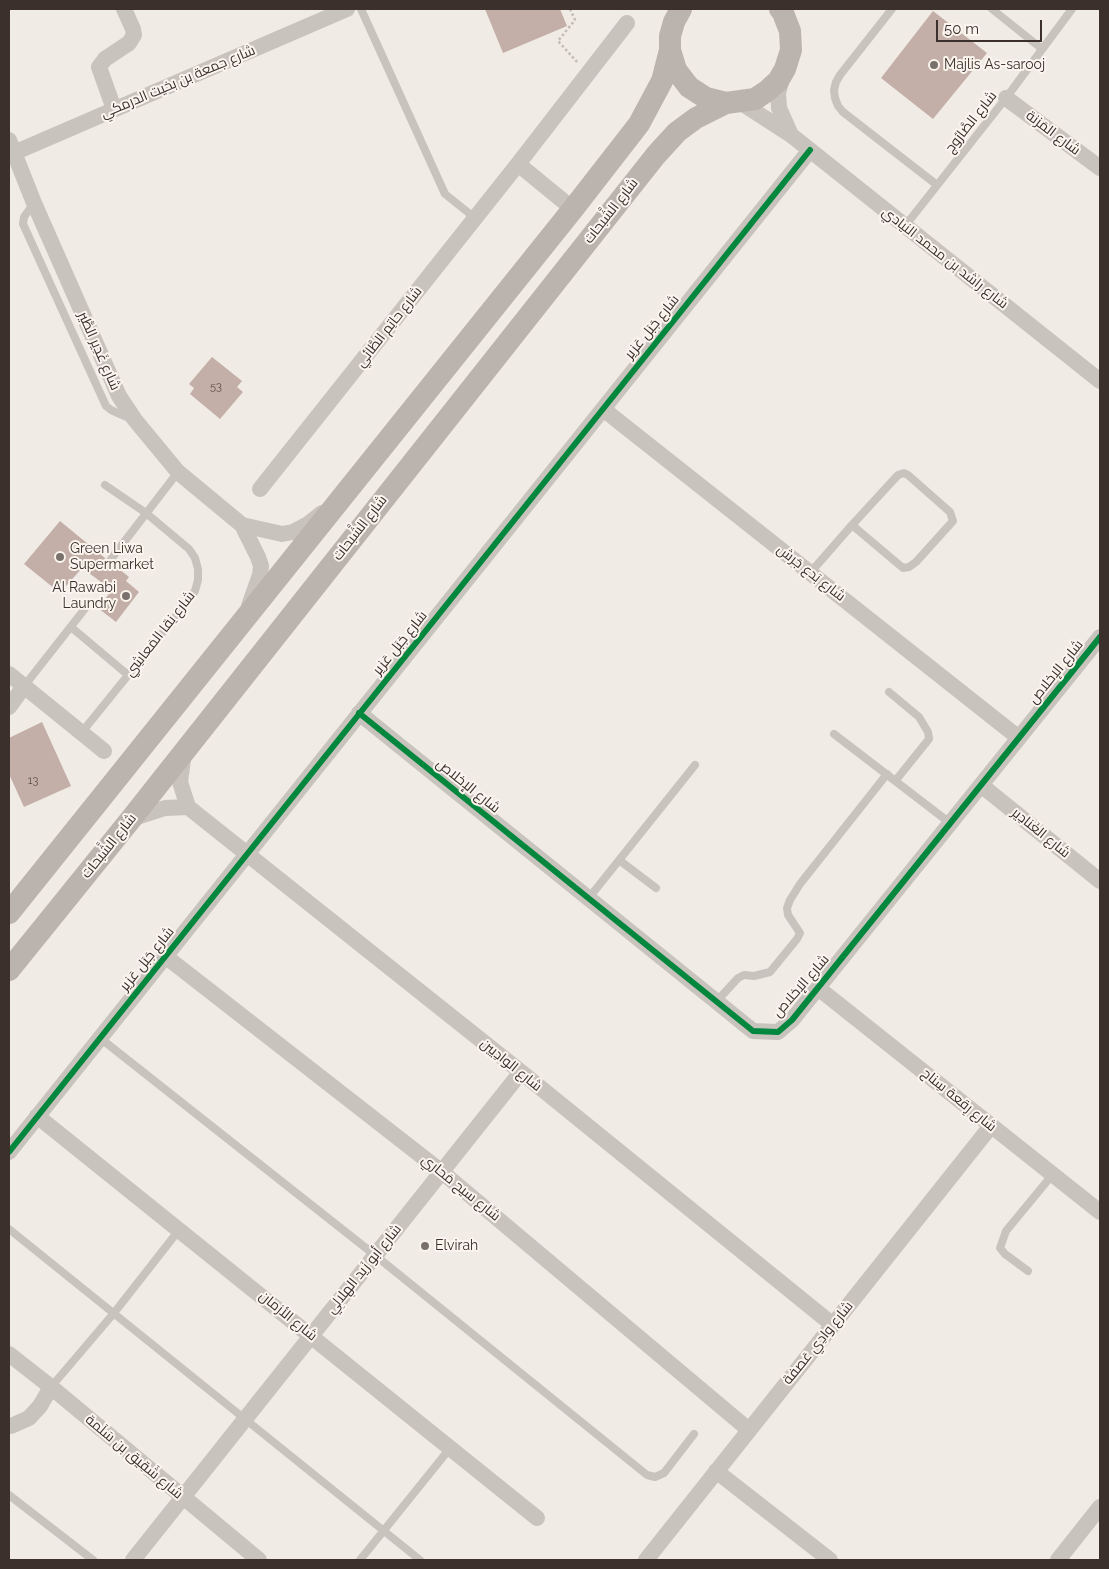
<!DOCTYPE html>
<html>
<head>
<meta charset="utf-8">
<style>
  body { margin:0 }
  #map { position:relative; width:1109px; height:1569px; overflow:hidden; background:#f0ebe5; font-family:Raleway,sans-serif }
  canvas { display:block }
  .frame { position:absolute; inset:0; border:10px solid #3b302b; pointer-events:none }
  .scale { position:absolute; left:936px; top:20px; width:106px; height:22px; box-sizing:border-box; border:2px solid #3b302b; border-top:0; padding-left:6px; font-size:15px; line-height:18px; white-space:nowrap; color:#3b302b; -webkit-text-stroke:4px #fbf5ee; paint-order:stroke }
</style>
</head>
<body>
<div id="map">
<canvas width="1109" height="1569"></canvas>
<div class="frame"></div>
<div class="scale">50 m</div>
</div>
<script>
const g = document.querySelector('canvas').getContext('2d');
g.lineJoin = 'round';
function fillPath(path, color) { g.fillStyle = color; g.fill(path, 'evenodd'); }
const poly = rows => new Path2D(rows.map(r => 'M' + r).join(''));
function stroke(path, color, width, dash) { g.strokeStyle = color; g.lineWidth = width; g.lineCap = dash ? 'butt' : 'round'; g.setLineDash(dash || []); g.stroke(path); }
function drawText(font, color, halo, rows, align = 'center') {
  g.font = font + ' Raleway,Cairo,sans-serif'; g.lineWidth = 4; g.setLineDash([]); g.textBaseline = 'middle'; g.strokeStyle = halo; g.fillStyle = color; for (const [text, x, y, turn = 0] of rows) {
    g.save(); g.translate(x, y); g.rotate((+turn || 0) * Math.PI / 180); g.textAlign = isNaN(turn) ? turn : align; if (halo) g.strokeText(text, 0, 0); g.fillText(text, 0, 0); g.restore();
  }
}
fillPath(poly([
  [485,9,560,9,567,26,503,53],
  [933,11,987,53,933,119,881,78],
  [212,357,242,381,237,387,243,392,220,419,190,394,194,388,189,384],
  [60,521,105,558,107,563,113,564,129,577,126,581,139,592,116,622,98,608,112,590,82,568,60,593,24,564],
  [42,722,71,786,24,807,9,774,9,738]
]), '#c3afa7');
stroke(poly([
  [570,9,575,20,558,41,578,63]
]), '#c2bbb6', 2.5, [2.5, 2.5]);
stroke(poly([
  [361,9,445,194,475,218],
  [892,9,840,75,836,82,834,90,835,98,838,106,843,112,937,185],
  [992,9,1042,49],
  [34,203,24,217,23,224,106,406,111,410,129,418],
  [905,226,1006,98,1072,9],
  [111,559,178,472],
  [810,573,852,525,898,475,904,473,908,475,950,512,953,521,916,562,909,567,903,568,852,525],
  [71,627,128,675],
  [25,685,87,606],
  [889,692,919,717,928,732,929,739,896,780],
  [82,732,189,600,195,591,198,580,198,569,195,558,189,549,146,513,105,485],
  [834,734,950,823],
  [619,860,656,888],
  [588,899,695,765],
  [716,1002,738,978,744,975,754,976,770,972,797,939,800,933,788,915,787,908,790,900,800,884,887,774],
  [100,1038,376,1256,647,1475,655,1477,664,1473,694,1434],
  [9,1229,420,1560],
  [1028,1271,1005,1254,1000,1248,1006,1231,1053,1174],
  [51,1387,114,1313,179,1230],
  [9,1495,93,1560],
  [360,1560,451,1447]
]), '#c9c3be', 8);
stroke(poly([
  [783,75,778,93,779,108,791,135],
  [1006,98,1100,168],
  [740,102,791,135,1100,381],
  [114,109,99,67,105,59,129,43,134,35,133,29,124,9],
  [9,140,34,203,119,396,135,420,178,472,242,525,258,557,261,566,260,575,249,606],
  [9,155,347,9],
  [518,164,573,209],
  [603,409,1019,738],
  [260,489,518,164,627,23],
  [242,525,282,534,293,532,308,524,322,513],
  [9,674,104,751],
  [9,707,25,685],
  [359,713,753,1031,778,1032,792,1020,1100,637],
  [184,752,180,782,188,807,521,1072,833,1325],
  [981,785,1100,881],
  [131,819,165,808,188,807],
  [165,956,442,1172,749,1430],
  [818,988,1100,1212],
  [37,1116,537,1518],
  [9,1152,810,150],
  [9,1354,51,1387,259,1560],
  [11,1426,29,1418,40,1406,51,1387],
  [716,1471,830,1560],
  [133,1560,521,1072],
  [646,1560,991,1126],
  [1058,1560,1100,1507]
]), '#c9c3be', 16);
stroke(poly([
  [681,9,674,22,670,36,670,50,676,70,689,87,706,98,726,103,755,99,767,91,778,81,785,69,791,50,790,31,783,13,780,9],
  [9,913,573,209,639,124,662,81,670,50],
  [9,970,131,819,656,155,677,132,696,118,726,103]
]), '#bab3ae', 22);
stroke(poly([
  [359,713,753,1031,778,1032,792,1020,1100,637],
  [9,1152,810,150]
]), '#00873e', 6);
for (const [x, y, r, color] of [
  [934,65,5,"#7a716c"],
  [60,557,5,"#7a716c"],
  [126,596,5,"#7a716c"],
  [425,1246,5,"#7a716c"]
]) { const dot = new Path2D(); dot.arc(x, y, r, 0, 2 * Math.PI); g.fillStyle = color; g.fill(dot); stroke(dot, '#fbf5ee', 2); }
drawText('11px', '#5d504a', null, [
  ["53",216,387],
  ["13",33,781]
]);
drawText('14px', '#3b302b', '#fbf5ee', [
  ["Majlis As-sarooj",944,65],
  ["Green Liwa",70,549],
  ["Supermarket",70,565],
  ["Al Rawabi",116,588,"right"],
  ["Laundry",116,604,"right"],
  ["Elvirah",435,1246]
], 'left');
drawText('14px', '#3b302b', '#fbf5ee', [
  ["شارع جمعة بن بخيت الدرمكي",178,82,-23],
  ["شارع الصَّارُوج",971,122,-52],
  ["شارع المَزنة",1053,133,37],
  ["شارع الشَّبحات",611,211,-52],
  ["شارع راشد بن محمد النيادي",945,258,38],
  ["شارع حاتِم الطَّائي",389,327,-52],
  ["شارع جَبَل عَزير",652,327,-51],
  ["شارع غَدِير الطَّير",99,351,66],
  ["شارع الشَّبحات",360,528,-52],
  ["شارع بَدع جَرش",811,573,38],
  ["شارع نِقا المَعاشِي",160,634,-52],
  ["شارع جَبَل عَزير",400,643,-51],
  ["شارع الإخلاص",1056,672,-51],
  ["شارع الإخلاص",468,786,39],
  ["شارع الغَنادِير",1041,833,39],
  ["شارع الشَّبحات",109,846,-51],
  ["شارع جَبَل عَزير",147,959,-51],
  ["شارع الإخلاص",801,986,-49],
  ["شارع الوادِيين",511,1065,39],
  ["شارع رِقعة سِناح",959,1100,39],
  ["شارع سيح مَحاري",461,1188,39],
  ["شارع أبو زَيد الهِلالِي",364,1269,-51],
  ["شارع الأزمان",288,1316,39],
  ["شارع وادِي عَصفة",818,1343,-51],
  ["شارع شَقِيق بن سَلَمة",134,1457,40]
]);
</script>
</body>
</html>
